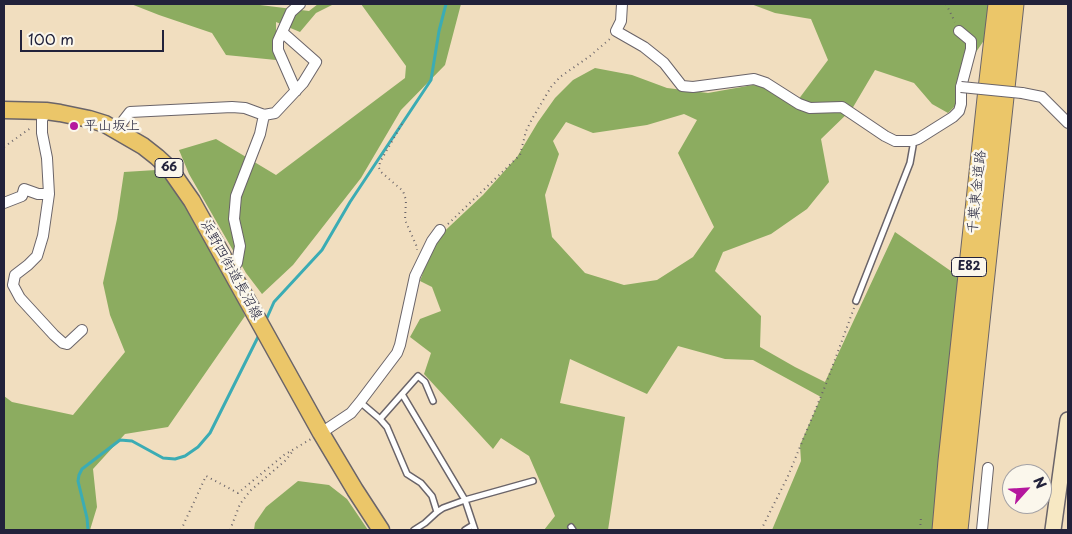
<!DOCTYPE html>
<html>
<head>
<meta charset="utf-8">
<style>
  body { margin:0 }
  #map { position:relative; width:1072px; height:534px; overflow:hidden; background:#f1debf; font-family:"Playpen Sans",sans-serif }
  canvas { display:block }
  .frame { position:absolute; inset:0; border:5px solid #22223b; pointer-events:none }
  .north { position:absolute; left:1002px; top:464px; width:50px; height:50px; box-sizing:border-box; background:#fbf7ec; border:1px solid #a4a2a5; border-radius:50%; rotate:64deg; font-size:14px; font-weight:700; line-height:20px; text-align:center; color:#22223b }
  .north::after { content:''; display:block; margin:auto; width:18px; height:22px; background:#b5179e; clip-path:polygon(50% 0,100% 100%,50% 72%,0 100%) }
  .scale { position:absolute; left:20px; top:30px; width:144px; height:22px; box-sizing:border-box; border:2px solid #22223b; border-top:0; padding-left:6px; font-size:15px; line-height:18px; white-space:nowrap; color:#22223b; -webkit-text-stroke:4px #fbf7ec; paint-order:stroke }
</style>
</head>
<body>
<div id="map">
<canvas width="1072" height="534"></canvas>
<div class="frame"></div>
<div class="north">N</div>
<div class="scale">100 m</div>
</div>
<script>
const g = document.querySelector('canvas').getContext('2d');
g.lineJoin = 'round';
function fillPath(path, color) { g.fillStyle = color; g.fill(path, 'evenodd'); }
const poly = rows => new Path2D(rows.map(r => 'M' + r).join(''));
function stroke(path, color, width, dash) { g.strokeStyle = color; g.lineWidth = width; g.lineCap = dash ? 'butt' : 'round'; g.setLineDash(dash || []); g.stroke(path); }
function drawText(font, color, halo, rows, align = 'center') {
  g.font = font + ' "Playpen Sans","Klee One",sans-serif'; g.lineWidth = 5; g.setLineDash([]); g.textBaseline = 'middle'; g.strokeStyle = halo; g.fillStyle = color; for (const [text, x, y, turn = 0] of rows) {
    g.save(); g.translate(x, y); g.rotate((+turn || 0) * Math.PI / 180); g.textAlign = isNaN(turn) ? turn : align; if (halo) g.strokeText(text, 0, 0); g.fillText(text, 0, 0); g.restore();
  }
}
fillPath(poly([
  [131,4,258,4,260,5,309,11,318,4,334,4,316,13,300,32,276,22,276,60,226,55,212,33,159,15],
  [361,4,461,4,445,65,401,110,361,178,293,265,262,294,246,273,189,174,179,150,216,139,276,175,405,78,406,66],
  [751,4,991,4,987,36,974,55,961,100,948,113,932,104,914,83,875,70,852,109,821,139,829,182,807,209,771,234,723,252,715,271,761,316,760,347,795,367,825,382,895,232,958,276,952,344,939,530,772,530,801,461,800,445,821,397,753,360,725,359,678,346,647,394,570,359,560,403,625,417,608,530,544,530,555,516,529,456,501,438,493,449,424,374,431,353,410,337,420,319,441,311,432,287,420,281,434,241,483,195,517,157,538,122,555,98,573,80,595,68,632,75,667,88,708,93,753,85,780,90,798,100,828,60,811,19,775,13],
  [684,114,697,120,678,153,714,227,693,257,657,280,624,285,585,273,552,237,545,195,559,154,553,141,566,122,593,133,647,125],
  [156,170,185,196,205,227,245,316,168,427,125,434,93,469,97,507,90,530,4,530,4,396,12,402,73,415,125,352,110,315,103,283,117,219,124,172],
  [298,481,329,485,347,499,368,530,254,530,255,523,266,507]
]), '#8cac60');
stroke(poly([
  [266,320,274,302,322,250,350,202,431,80,439,31,446,4],
  [88,530,87,518,78,481,79,475,82,469,120,440,132,441,163,458,175,459,185,456,198,447,210,433,260,333]
]), '#3bacb4', 3);
const lane = poly([
  [856,301,910,163,913,146,912,141],
  [402,394,465,500,475,530],
  [360,402,380,419,387,427,407,474,421,483,432,496,437,512],
  [380,419,418,376,425,382,433,401],
  [571,527,573,530],
  [414,530,425,523,437,512,443,508,465,500,533,481],
  [465,530,473,525]
]);
const street = poly([
  [622,4,621,21,616,31,644,47,664,63,682,86,693,87,754,79,766,83,799,104,810,108,842,107,885,136,895,141,912,141,918,139,953,117,959,111,961,104,961,87,971,49,971,41,959,31],
  [296,91,278,50,278,41,291,12,300,4],
  [1022,93,1042,97,1068,123],
  [46,111,42,120,42,133,47,158,49,194,43,236,37,256,28,265,15,275,13,285,20,298,54,335,63,343,67,344,82,330],
  [116,130,130,112,232,107,245,108,264,115,275,113,303,83,316,62,282,32],
  [4,203,22,196,24,189,38,194,49,194],
  [231,271,237,263,240,246,234,219,236,196,260,134,264,115],
  [321,433,351,413,360,402,397,353,400,345,415,276,432,241,440,230],
  [982,530,988,468]
]);
const secondary = poly([
  [1053,530,1068,420]
]);
const primary = poly([
  [4,110,46,111,60,113,89,119,105,124,143,146,157,157,169,168,192,201,321,433,355,490,381,530]
]);
const highway = poly([
  [942,530,948,461,988,89,998,4],
  [958,530,983,293,1014,4]
]);
stroke(lane, '#6a6469', 8);
stroke(street, '#6a6469', 12);
stroke(secondary, '#6a6469', 18);
stroke(primary, '#6a6469', 19);
stroke(highway, '#6a6469', 21);
stroke(poly([
  [946,4,955,22],
  [402,124,380,162,379,168,381,172,403,191,406,200,405,220,417,247,417,250],
  [4,147,32,127],
  [448,224,520,155,526,131,532,119,551,87,560,77,590,56,611,38],
  [181,530,206,476,238,493,284,455,311,439],
  [230,530,240,504,250,491,286,460,292,452],
  [761,530,788,476,826,384,854,308],
  [920,530,921,517]
]), '#6a6469', 2, [1, 4]);
stroke(lane, '#fff', 5);
stroke(street, '#fff', 10);
stroke(secondary, '#f7e8c3', 15);
stroke(primary, '#ebc669', 16);
stroke(highway, '#ebc669', 19);
const streetBridge = poly([
  [961,87,1022,93]
]);
stroke(streetBridge, '#6a6469', 12, []);
stroke(streetBridge, '#fff', 10);
for (const [x, y, r, color] of [
  [74,126,5,"#b5179e"]
]) { const dot = new Path2D(); dot.arc(x, y, r, 0, 2 * Math.PI); g.fillStyle = color; g.fill(dot); stroke(dot, '#fbf7ec', 2); }
for (const [x, y, w] of [
  [169,168,28],
  [969,267,35]
]) { const box = new Path2D(); box.roundRect(x - w / 2, y - 9.5, w, 19, 4); g.fillStyle = '#fbf7ec'; g.fill(box); stroke(box, '#22223b', 1); }
drawText('bold 12px', '#22223b', null, [
  ["66",169,168],
  ["E82",969,267]
]);
drawText('14px', '#22223b', '#fbf7ec', [
  ["平山坂上",84,126]
], 'left');
drawText('14px', '#22223b', '#fbf7ec', [
  ["千葉東金道路",977,192,-84],
  ["浜野四街道長沼線",231,270,61]
]);
</script>
</body>
</html>
